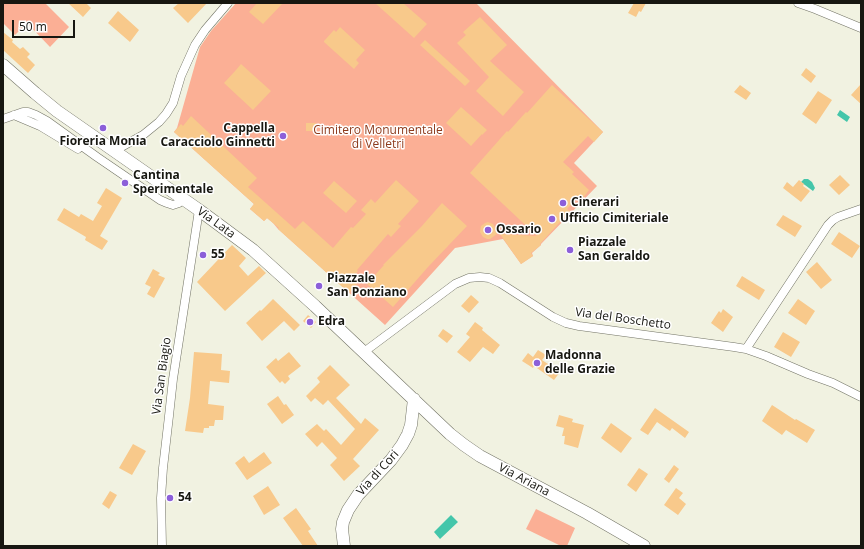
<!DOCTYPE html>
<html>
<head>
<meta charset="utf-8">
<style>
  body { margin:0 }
  #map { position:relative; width:864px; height:549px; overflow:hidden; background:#f1f2e1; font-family:"Open Sans",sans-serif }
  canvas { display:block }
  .frame { position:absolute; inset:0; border:4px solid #171711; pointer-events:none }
  .scale { position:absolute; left:12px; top:20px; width:63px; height:18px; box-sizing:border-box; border:2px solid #171711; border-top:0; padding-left:5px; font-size:12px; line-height:14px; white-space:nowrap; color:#171711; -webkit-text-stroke:3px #fff; paint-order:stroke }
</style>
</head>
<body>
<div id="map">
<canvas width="864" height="549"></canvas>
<div class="frame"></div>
<div class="scale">50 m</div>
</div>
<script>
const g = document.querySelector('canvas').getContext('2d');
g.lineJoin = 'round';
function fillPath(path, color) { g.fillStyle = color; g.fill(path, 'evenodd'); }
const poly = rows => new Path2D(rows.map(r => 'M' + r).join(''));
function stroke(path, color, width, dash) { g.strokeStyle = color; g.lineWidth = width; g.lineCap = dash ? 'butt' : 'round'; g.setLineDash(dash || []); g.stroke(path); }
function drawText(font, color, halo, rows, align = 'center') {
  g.font = font + ' "Open Sans",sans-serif'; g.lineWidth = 3; g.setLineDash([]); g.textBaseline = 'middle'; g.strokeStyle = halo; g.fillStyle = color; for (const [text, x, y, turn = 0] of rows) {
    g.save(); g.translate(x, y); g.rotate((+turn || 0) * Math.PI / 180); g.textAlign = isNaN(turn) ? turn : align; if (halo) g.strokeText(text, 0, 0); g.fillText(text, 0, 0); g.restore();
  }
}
fillPath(poly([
  [3,3,45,3,69,27,50,47,27,23,15,35,3,23],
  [236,3,476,3,603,132,574,163,597,186,541,244,541,245,532,253,533,256,521,264,503,239,455,248,385,325,278,229,273,223,267,218,264,221,250,209,254,204,174,132,177,128,200,47,211,31],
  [536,509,575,528,567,546,561,546,526,529]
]), '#fbaf95');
fillPath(poly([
  [840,110,850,117,847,122,837,115],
  [804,179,808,179,812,182,815,188,813,191,801,182],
  [451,515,458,522,440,539,434,532]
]), '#44c6aa');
fillPath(poly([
  [68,3,86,3,91,8,83,17],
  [179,3,207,3,188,23,173,8],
  [257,3,283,3,263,24,249,12],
  [375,3,403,3,427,24,414,38],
  [634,3,646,3,641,12,639,11,636,17,628,13],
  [118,11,139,30,130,42,108,23],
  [480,17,507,45,490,61,524,92,503,116,476,91,489,77,457,43,466,35,463,32],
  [340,27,365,50,356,60,359,63,354,69,324,42,324,41,334,30,336,32],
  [3,32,13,40,12,42,20,49,23,47,30,54,27,57,35,65,28,73,3,50],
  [425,40,470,81,465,86,420,45],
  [241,64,271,91,253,110,224,83,236,70],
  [806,68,816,76,811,83,801,75],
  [861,84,861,104,851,95],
  [552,85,603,132,594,142,588,136,563,162,574,172,572,174,589,190,583,198,580,195,567,209,570,211,540,244,541,245,531,253,533,256,521,264,500,234,537,236,470,173,507,131,508,132,526,112,527,113],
  [740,85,751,93,746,100,734,92],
  [818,91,832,100,816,124,802,114],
  [461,107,487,130,482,135,482,134,471,146,446,123],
  [191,116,257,178,248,187,295,229,303,221,333,248,351,227,353,228,366,214,361,210,371,199,375,203,396,180,419,201,398,224,401,226,391,237,388,234,357,270,358,271,351,279,357,284,349,293,278,229,279,228,267,218,264,221,250,209,254,204,174,132,181,124,183,126],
  [306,123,316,123,316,131,306,131],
  [840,175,850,185,839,195,829,185],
  [799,180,804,184,803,186,810,191,801,202,783,188,787,182,793,187],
  [334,181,357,201,346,213,323,193],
  [106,188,122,198,100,236,108,241,102,250,85,240,86,237,57,220,64,208,79,217,81,214,93,221,102,206,97,203],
  [442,203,467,226,428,267,393,307,367,284,384,265,383,265,421,227],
  [783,215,802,226,795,237,776,225],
  [488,222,493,224,496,229,497,234,490,239,487,239,483,237,480,232,481,226,485,223],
  [839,232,860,246,852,258,831,244],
  [232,245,246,258,239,266,248,276,259,266,266,273,225,311,197,282],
  [817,262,832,280,821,289,806,272],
  [153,269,160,273,158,275,165,278,154,298,147,294,151,287,145,284],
  [742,276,765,290,759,300,736,286],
  [471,295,479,302,469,313,461,306],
  [273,299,300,325,294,331,284,321,262,341,246,323,260,310,261,311],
  [798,299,815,311,806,325,788,313],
  [723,309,733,317,723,332,711,323,719,311,721,313],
  [308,315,316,322,311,328,303,321],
  [475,322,483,328,482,330,500,345,493,354,483,347,470,362,457,352,470,337,466,334],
  [443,329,453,336,447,343,438,336],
  [783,332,800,342,791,357,774,347],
  [538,350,546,355,542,360,560,372,554,380,534,366,533,368,522,361,528,353,533,357],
  [194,352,222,354,221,370,230,371,229,383,210,381,208,404,224,406,223,420,215,420,214,426,209,426,209,428,204,428,203,433,185,431,190,398],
  [289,352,301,366,288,376,290,379,285,384,282,381,280,383,266,367,276,358,278,361],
  [330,365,350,385,336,398,361,424,365,418,379,430,353,459,360,466,344,481,330,465,337,458,322,442,317,447,305,434,317,424,324,431,326,429,341,445,355,429,328,400,323,405,315,398,311,402,306,396,320,382,317,378],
  [278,396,284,405,286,404,294,415,282,424,267,404],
  [772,405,795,420,796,419,815,430,807,443,786,430,782,435,762,421],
  [655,408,689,432,685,438,672,428,670,431,657,422,648,435,640,430],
  [559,415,573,419,572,422,584,425,578,448,564,444,565,436,562,436,564,428,556,426],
  [611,423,632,438,621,453,601,438],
  [133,444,146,451,132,475,119,468],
  [264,452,272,463,247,480,235,463,244,456,249,463],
  [674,465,679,469,669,483,664,479],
  [639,468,648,474,636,492,627,485],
  [268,486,280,505,264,515,253,496],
  [676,488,683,493,679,498,686,504,678,515,664,505],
  [110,491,117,495,109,509,102,504],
  [296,508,311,529,308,531,318,546,303,546,283,518]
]), '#f8c98b');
const minor = poly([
  [798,3,815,9,861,28],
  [14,115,40,126,78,149],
  [3,119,23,112,28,112,36,115,47,121,97,157,160,200,167,203,173,205,179,203,184,199],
  [114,151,143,135,159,122,166,114,173,103,181,76,195,45,205,30,228,3],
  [746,349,828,225,833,220,838,217,861,209],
  [364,352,455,284,469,278,480,277,489,278,500,283,553,317,566,323,579,326,734,347,746,349,766,356,808,374,833,383,861,397],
  [162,546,161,498,163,468,169,416,173,379,199,210]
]);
const secondary = poly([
  [3,65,35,93,57,111,199,210,253,250,315,306,450,434,464,445,480,456,587,513,644,546],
  [344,546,342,529,343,522,348,510,358,495,391,460,402,445,408,434,411,425,414,399]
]);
stroke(minor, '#727365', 9);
stroke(secondary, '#727365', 13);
stroke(minor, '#fff', 8);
stroke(secondary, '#fff', 12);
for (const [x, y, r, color] of [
  [103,128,4,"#8c5fd9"],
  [283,136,4,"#8c5fd9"],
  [125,183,4,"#8c5fd9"],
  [563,203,4,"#8c5fd9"],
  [552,219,4,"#8c5fd9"],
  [488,230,4,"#8c5fd9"],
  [570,250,4,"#8c5fd9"],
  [203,255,4,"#8c5fd9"],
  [319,286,4,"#8c5fd9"],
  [310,322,4,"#8c5fd9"],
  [537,363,4,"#8c5fd9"],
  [170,498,4,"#8c5fd9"]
]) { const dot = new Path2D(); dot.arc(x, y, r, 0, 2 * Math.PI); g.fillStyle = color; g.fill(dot); stroke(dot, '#fff', 1.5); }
drawText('bold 12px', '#171711', '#fff', [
  ["Cappella",275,129,"right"],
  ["Caracciolo Ginnetti",275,143,"right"],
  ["Fioreria Monia",103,142,"center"],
  ["Cantina",133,176],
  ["Sperimentale",133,190],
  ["Cinerari",571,203],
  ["Ufficio Cimiteriale",560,219],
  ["Ossario",496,230],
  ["Piazzale",578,243],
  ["San Geraldo",578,257],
  ["55",211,255],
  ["Piazzale",327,279],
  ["San Ponziano",327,293],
  ["Edra",318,322],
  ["Madonna",545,356],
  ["delle Grazie",545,370],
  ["54",178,498]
], 'left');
drawText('12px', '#8d3b1c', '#fff', [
  ["Cimitero Monumentale",378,131],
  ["di Velletri",378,145]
]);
drawText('12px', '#171711', '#fff', [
  ["Via Lata",216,223,36],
  ["Via del Boschetto",623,319,8],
  ["Via San Biagio",162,376,-82],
  ["Via di Cori",378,473,-48],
  ["Via Ariana",524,480,28]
]);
</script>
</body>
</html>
